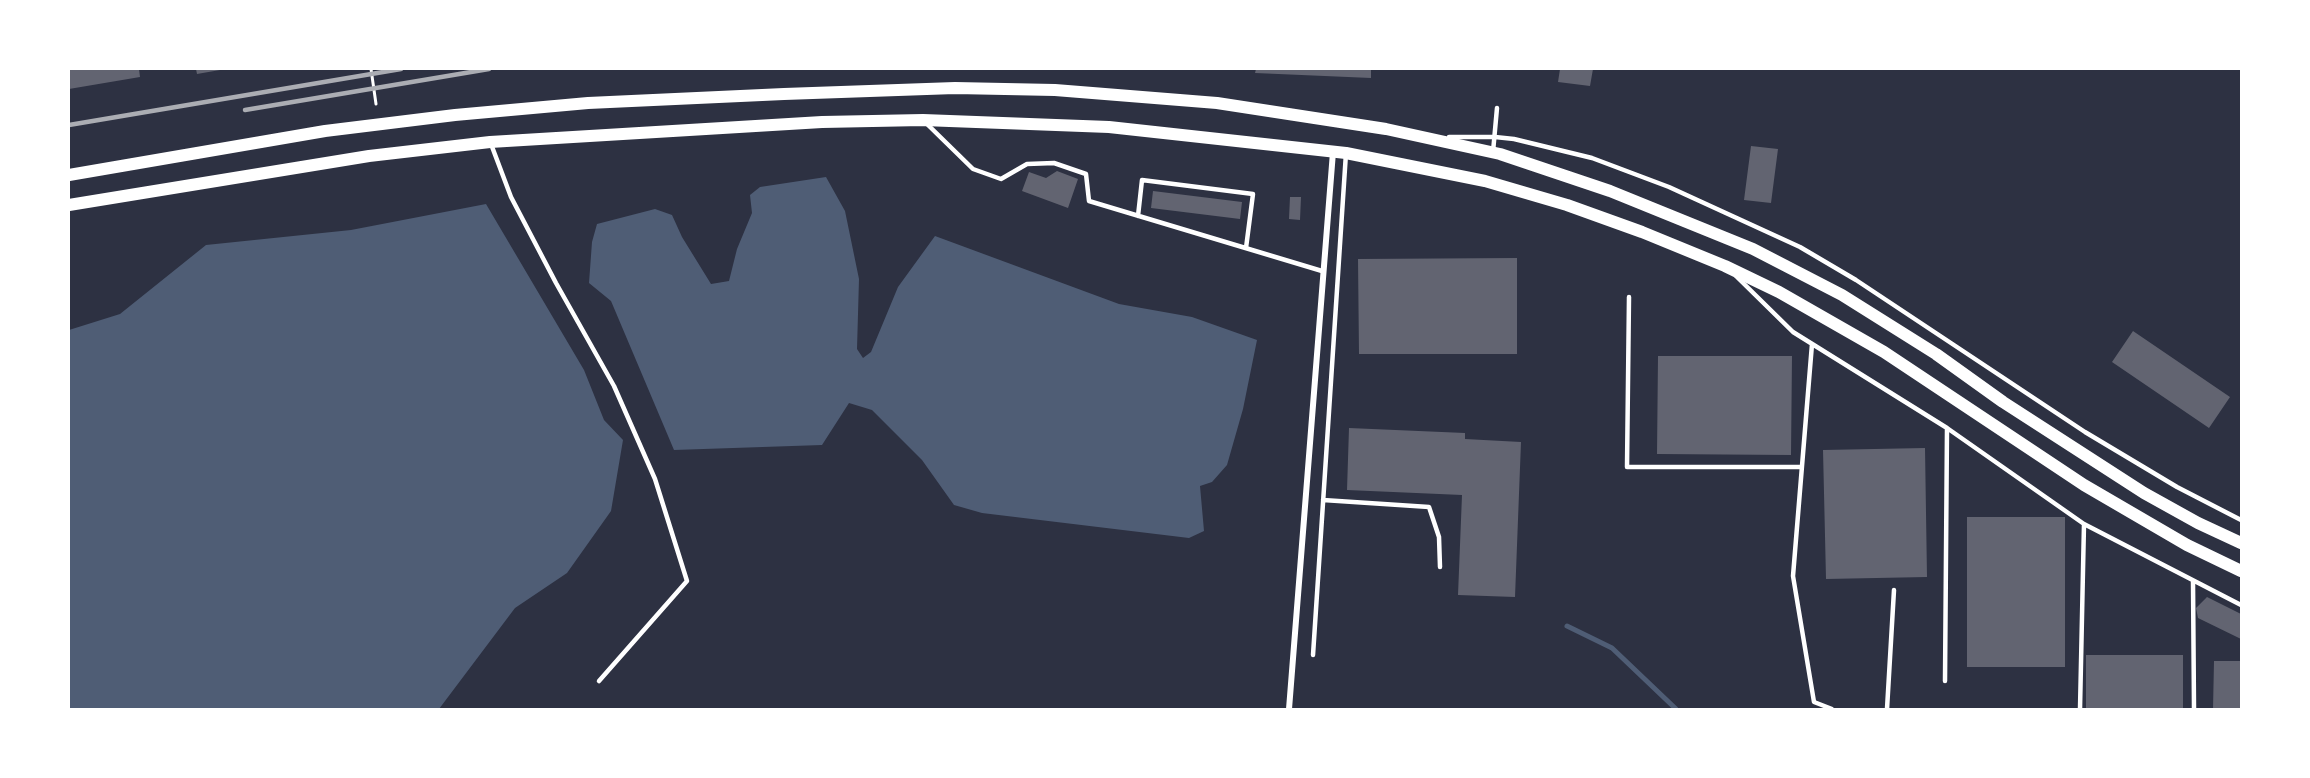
<!DOCTYPE html>
<html>
<head>
<meta charset="utf-8">
<style>
  body { margin:0 }
  #map { position:relative; width:2310px; height:778px; overflow:hidden; background:#2d3142; font-family:"Open Sans",sans-serif }
  canvas { display:block }
  .frame { position:absolute; inset:0; border:70px solid #fff; pointer-events:none }
</style>
</head>
<body>
<div id="map">
<canvas width="2310" height="778"></canvas>
<div class="frame"></div>
</div>
<script>
const g = document.querySelector('canvas').getContext('2d');
g.lineJoin = 'round';
function fillPath(path, color) { g.fillStyle = color; g.fill(path, 'evenodd'); }
const poly = rows => new Path2D(rows.map(r => 'M' + r).join(''));
function stroke(path, color, width, dash) { g.strokeStyle = color; g.lineWidth = width; g.lineCap = dash ? 'butt' : 'round'; g.setLineDash(dash || []); g.stroke(path); }
fillPath(poly([
  [826,177,845,211,859,279,857,349,863,358,871,352,898,287,935,236,1119,304,1192,317,1257,340,1243,409,1227,465,1212,482,1200,486,1204,531,1189,538,982,513,954,505,922,460,872,410,849,403,822,445,674,450,611,301,589,283,592,242,597,224,655,209,672,215,682,237,711,284,729,281,737,249,752,213,750,195,760,187],
  [486,204,584,370,604,420,623,440,611,511,567,573,515,608,439,709,69,709,69,330,120,314,206,245,351,230]
]), '#4f5d75');
stroke(poly([
  [1567,626,1612,648,1676,709]
]), '#4f5d75', 5);
fillPath(poly([
  [69,69,139,69,140,77,69,89],
  [196,69,220,69,220,70,197,74],
  [1256,69,1371,69,1371,78,1255,73],
  [1560,69,1593,69,1590,86,1558,82],
  [1751,146,1778,149,1771,203,1744,200],
  [1057,171,1078,179,1068,208,1022,191,1029,172,1046,178],
  [1153,191,1242,202,1240,219,1151,208],
  [1290,197,1301,197,1300,220,1289,219],
  [1517,258,1517,354,1359,354,1358,259],
  [2133,331,2230,397,2209,428,2112,362],
  [1658,356,1792,356,1791,455,1657,454],
  [1349,428,1465,433,1465,439,1521,442,1515,597,1458,595,1462,495,1347,490],
  [1925,448,1927,577,1826,579,1823,450],
  [1967,517,2065,517,2065,667,1967,667],
  [2207,597,2241,614,2241,639,2198,618,2196,608],
  [2086,655,2183,655,2183,709,2086,709],
  [2214,661,2241,661,2241,709,2213,709]
]), '#626471');
stroke(poly([
  [371,69,376,104]
]), '#fff', 3);
stroke(poly([
  [927,124,973,169,1001,179,1027,164,1054,163,1086,174,1089,201,1322,271],
  [1449,137,1495,137,1514,139,1592,158,1669,187,1800,247,1856,280,2085,432,2177,487,2241,520],
  [491,144,511,197,556,283,614,386,655,479,687,581,599,681],
  [1493,152,1497,108],
  [1138,216,1142,180,1253,194,1246,248],
  [1736,276,1793,332,1947,428,2084,524,2241,605],
  [1629,297,1627,467,1802,467],
  [1812,344,1793,576,1814,702,1832,709],
  [1323,500,1429,507,1439,537,1440,567],
  [2193,582,2194,709],
  [1313,655,1346,153],
  [1945,681,1947,428],
  [1887,709,1894,590],
  [2080,709,2084,524]
]), '#fff', 4.5);
stroke(poly([
  [1289,709,1333,152]
]), '#fff', 6);
stroke(poly([
  [69,175,325,131,455,115,588,103,784,94,955,88,1055,90,1217,103,1386,129,1500,154,1610,191,1753,249,1842,295,1936,354,2003,402,2144,493,2198,523,2241,543],
  [69,205,369,156,490,142,822,122,923,120,1109,127,1346,153,1485,181,1567,205,1642,232,1725,266,1779,292,1884,352,2084,485,2187,545,2241,571]
]), '#fff', 12);
stroke(poly([
  [245,110,489,69],
  [69,125,401,69]
]), '#abadb3', 4.5);
</script>
</body>
</html>
